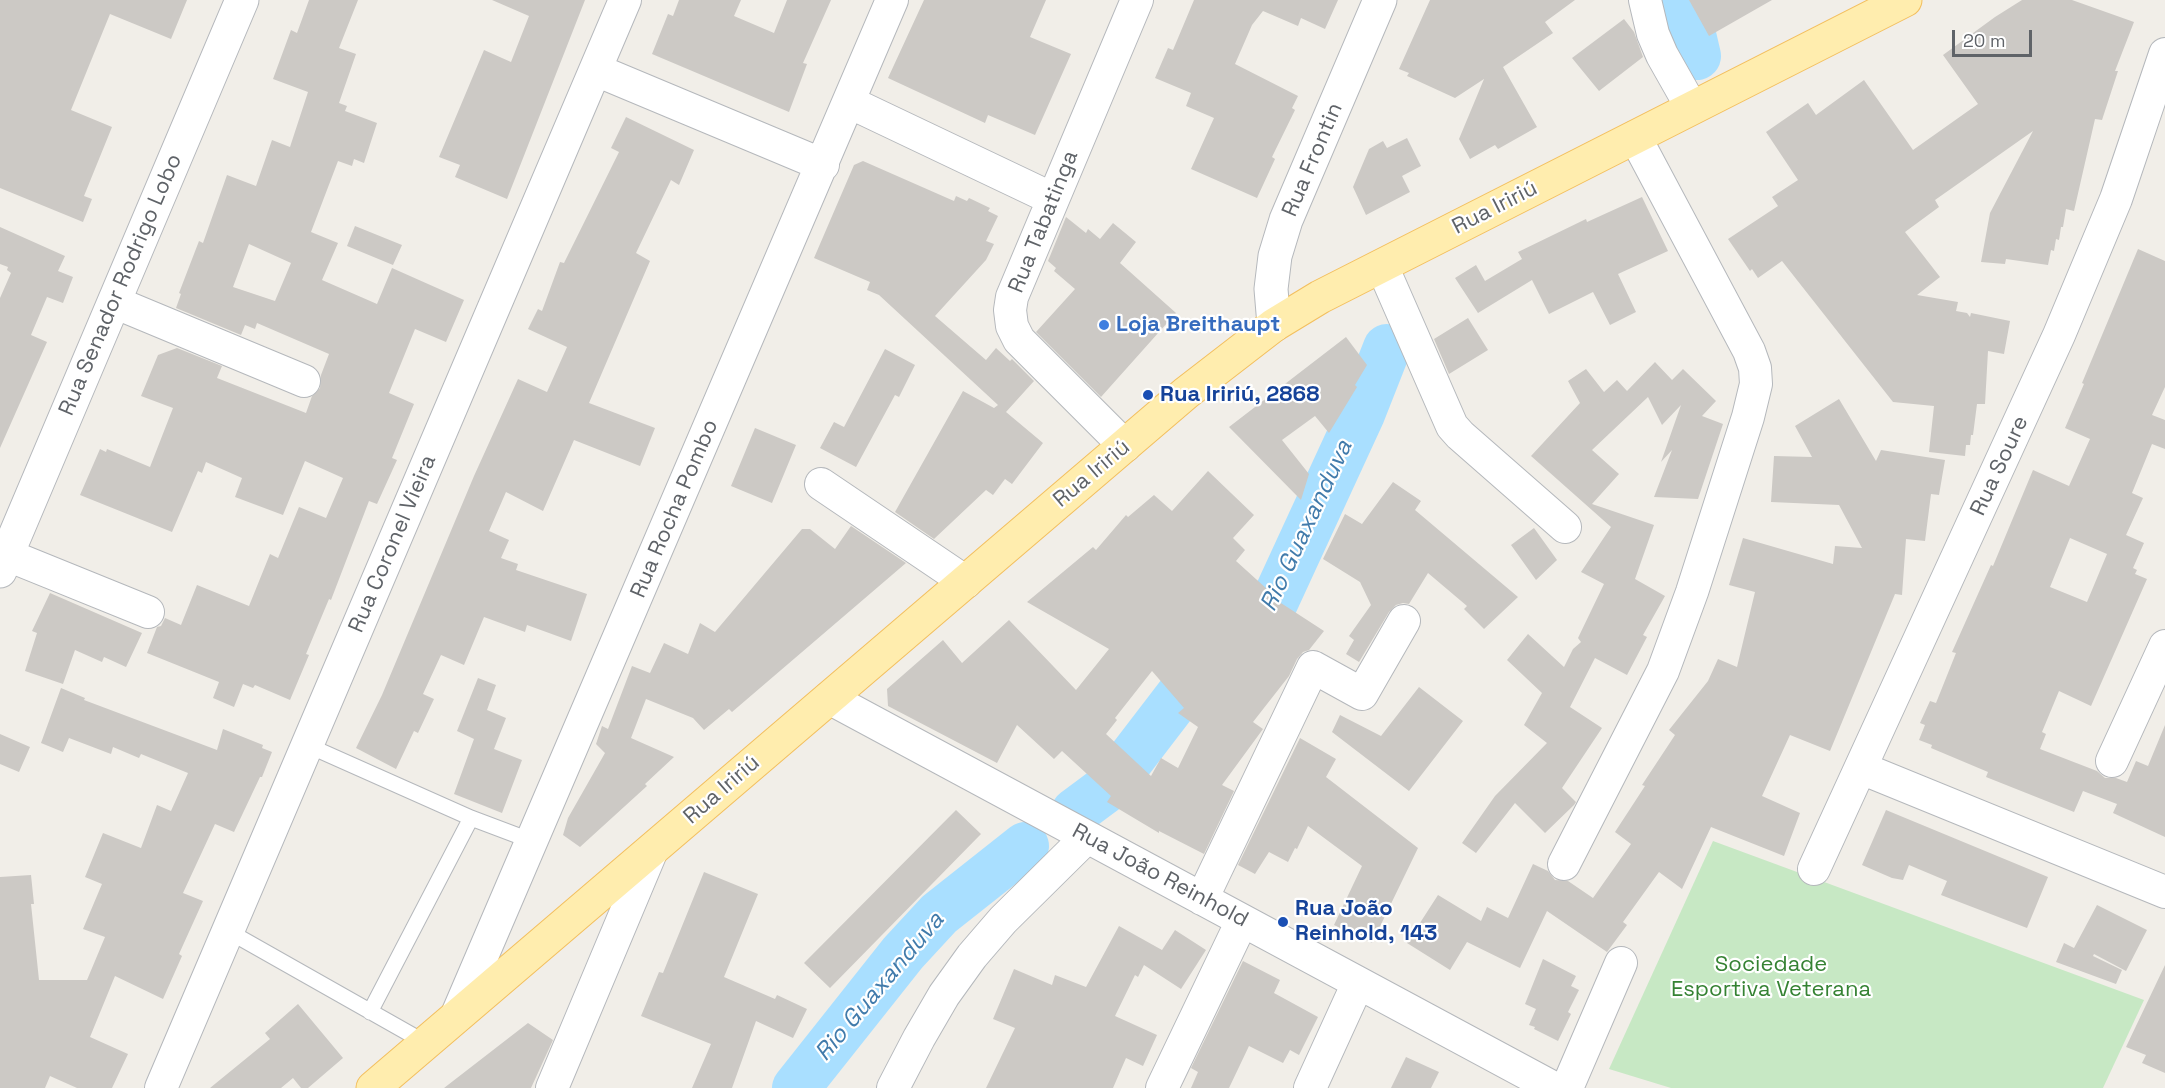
<!DOCTYPE html>
<html>
<head>
<meta charset="utf-8">
<style>
  body { margin:0 }
  #map { position:relative; width:2165px; height:1088px; overflow:hidden; background:#f1eee8; font-family:"Space Grotesk",sans-serif }
  canvas { display:block }
  .scale { position:absolute; left:1952px; top:30px; width:80px; height:27px; box-sizing:border-box; border:3px solid #5f6368; border-top:0; padding-left:8px; font-size:18px; line-height:21px; white-space:nowrap; color:#5f6368; -webkit-text-stroke:4px #fff; paint-order:stroke }
</style>
</head>
<body>
<div id="map">
<canvas width="2165" height="1088"></canvas>
<div class="scale">20 m</div>
</div>
<script>
const g = document.querySelector('canvas').getContext('2d');
g.lineJoin = 'round';
function fillPath(path, color) { g.fillStyle = color; g.fill(path, 'evenodd'); }
const poly = rows => new Path2D(rows.map(r => 'M' + r).join(''));
function stroke(path, color, width, dash) { g.strokeStyle = color; g.lineWidth = width; g.lineCap = dash ? 'butt' : 'round'; g.setLineDash(dash || []); g.stroke(path); }
function drawText(font, color, halo, rows, align = 'center') {
  g.font = font + ' "Space Grotesk",sans-serif'; g.lineWidth = 4.5; g.setLineDash([]); g.textBaseline = 'middle'; g.strokeStyle = halo; g.fillStyle = color; for (const [text, x, y, turn = 0] of rows) {
    g.save(); g.translate(x, y); g.rotate((+turn || 0) * Math.PI / 180); g.textAlign = isNaN(turn) ? turn : align; if (halo) g.strokeText(text, 0, 0); g.fillText(text, 0, 0); g.restore();
  }
}
fillPath(poly([
  [1713,841,2144,1000,2103,1088,1671,1088,1609,1069]
]), '#c7e8c4');
stroke(poly([
  [1684,0,1697,56],
  [1075,812,1110,786,1179,696,1267,618,1361,414,1387,348],
  [796,1088,903,953,939,914,1025,846]
]), '#a9dfff', 48);
fillPath(poly([
  [0,0,187,0,171,39,110,14,71,110,112,127,84,196,92,199,83,222,0,188],
  [309,0,358,0,339,48,356,54,339,103,347,106,345,111,377,123,364,163,354,159,352,166,338,161,311,232,338,243,322,280,377,304,392,268,464,300,446,342,415,329,389,393,414,404,392,458,397,460,377,504,369,501,331,600,329,599,306,654,309,655,290,700,255,685,253,688,243,684,234,707,213,698,219,682,147,653,157,627,161,626,165,618,181,625,197,585,249,606,270,554,278,558,299,507,326,518,343,478,305,461,283,515,235,497,242,478,206,462,202,473,198,471,172,532,80,495,100,449,106,452,107,449,150,467,173,408,141,396,158,355,177,348,222,366,217,378,306,413,312,396,320,388,321,375,329,354,257,323,255,329,245,325,241,335,176,308,181,294,179,293,199,241,203,243,227,175,256,186,272,140,290,147,308,92,273,79,291,30,297,33],
  [249,244,291,263,275,301,233,287],
  [492,0,585,0,507,199,455,177,460,165,439,157,484,50,511,62,529,16],
  [679,0,741,0,734,16,774,33,787,0,831,0,803,63,807,64,789,112,652,54,668,14,673,16],
  [924,0,1046,0,1030,37,1071,54,1035,135,988,115,985,123,888,78],
  [1194,0,1338,0,1325,29,1301,18,1298,26,1263,11,1252,25,1235,64,1298,96,1292,108,1295,110,1272,157,1275,159,1257,198,1191,169,1214,118,1186,106,1191,93,1155,78,1168,48,1173,50],
  [1430,0,1575,0,1545,22,1553,33,1503,67,1537,127,1498,149,1495,145,1470,159,1459,139,1484,79,1455,98,1407,76,1409,73,1399,69],
  [1689,0,1772,0,1709,36],
  [2022,0,2072,0,2134,22,2115,71,2118,71,2102,120,2095,119,2074,211,2066,209,2063,227,2061,227,2059,240,2056,239,2054,251,2051,250,2048,265,2006,259,2005,264,1981,262,1990,213,2033,131,1935,200,1939,207,1905,232,1940,277,1917,295,1958,302,1956,311,1967,313,1970,317,1971,313,2010,321,2004,354,1988,351,1985,404,1977,404,1973,435,1971,435,1970,445,1966,445,1965,456,1929,452,1934,406,1893,402,1782,261,1758,278,1752,269,1750,271,1728,239,1778,206,1772,197,1798,180,1766,132,1808,103,1816,115,1864,80,1913,150,1978,104,1943,55,1995,17],
  [1624,19,1634,32,1643,57,1599,91,1572,58],
  [626,117,694,150,679,185,671,180,636,253,650,261,589,403,655,428,640,466,574,440,543,511,506,492,489,531,509,540,501,558,518,564,516,570,587,594,571,641,527,625,525,632,484,617,464,665,441,655,423,694,434,699,418,733,414,731,396,769,356,748,382,695,474,476,518,379,547,392,567,347,528,329,538,309,542,311,560,262,564,263,619,152,611,148],
  [1407,138,1421,166,1402,176,1410,192,1366,215,1353,187,1369,149,1383,141,1387,148],
  [863,161,954,201,956,196,967,201,969,198,990,208,988,211,998,216,986,241,994,244,986,260,935,316,986,360,996,348,1010,361,1012,359,1034,381,1006,412,1043,443,1012,484,1005,479,993,495,986,490,934,539,895,512,963,391,994,408,998,405,879,295,867,290,870,282,814,258,854,165],
  [1642,197,1668,251,1618,274,1636,312,1610,325,1593,292,1549,314,1532,280,1478,313,1455,278,1476,265,1485,281,1522,259,1518,252,1586,219,1587,222],
  [1066,217,1086,233,1088,229,1100,239,1113,223,1136,242,1120,263,1176,313,1101,397,1036,332,1075,289,1054,271,1056,268,1048,261],
  [355,226,402,245,393,265,347,246],
  [0,227,65,256,58,271,73,277,63,303,47,297,31,335,47,342,0,448,0,298,11,273,7,270,8,267,0,264],
  [2138,249,2165,261,2165,387,2152,415,2165,420,2165,449,2152,444,2132,493,2143,498,2126,535,2144,543,2133,568,2137,570,2135,574,2147,579,2091,706,2059,691,2042,732,2046,734,2040,749,2097,771,2105,778,2116,778,2127,782,2136,761,2148,766,2165,725,2165,837,2113,813,2117,804,2083,791,2074,812,1986,777,1988,772,1931,748,1932,745,1919,740,1925,725,1920,723,1930,701,1936,703,1956,653,1952,652,1991,565,1993,566,2033,470,2069,486,2090,439,2065,428,2084,384,2082,383],
  [2070,538,2107,554,2087,602,2050,587],
  [1468,318,1488,350,1449,374,1434,339],
  [1346,337,1367,365,1355,385,1357,387,1329,433,1315,416,1282,440,1309,474,1301,500,1229,427],
  [885,349,915,365,899,397,895,395,856,467,820,448,834,422,844,427],
  [1655,362,1672,380,1683,369,1716,401,1702,416,1723,424,1698,499,1654,497,1672,450,1661,462,1681,405,1662,425,1648,397,1592,450,1619,474,1592,504,1654,525,1635,579,1665,596,1643,635,1647,637,1627,675,1595,658,1570,707,1602,728,1562,788,1576,802,1574,805,1545,833,1515,803,1476,853,1462,843,1495,796,1547,743,1524,725,1542,693,1507,660,1528,634,1564,667,1573,649,1581,642,1578,638,1604,584,1581,572,1611,527,1531,456,1580,403,1568,381,1586,369,1604,392,1617,380,1627,391],
  [1839,399,1876,461,1881,450,1945,460,1939,495,1931,494,1925,541,1906,539,1902,595,1895,594,1830,751,1790,735,1762,796,1800,813,1784,856,1711,827,1682,889,1659,872,1623,922,1627,925,1607,952,1547,911,1520,968,1467,942,1450,970,1407,943,1438,895,1481,921,1487,907,1508,918,1533,864,1548,871,1555,880,1568,881,1593,898,1631,844,1615,832,1645,786,1642,785,1675,735,1669,730,1708,681,1718,659,1737,667,1755,592,1729,585,1743,538,1833,564,1835,546,1862,548,1839,505,1771,502,1774,456,1812,457,1795,426],
  [755,428,796,445,772,503,731,486],
  [1208,471,1254,515,1233,538,1245,550,1236,561,1267,589,1264,592,1324,631,1309,650,1303,652,1297,659,1289,676,1253,722,1263,729,1222,785,1234,791,1204,854,1159,831,1159,833,1107,802,1111,796,1062,751,1054,759,1017,725,997,763,888,706,887,689,943,640,962,663,1009,620,1076,690,1109,649,1027,602,1093,547,1096,550,1126,515,1128,517,1154,495,1172,511],
  [1152,671,1184,708,1178,713,1198,727,1178,768,1161,758,1151,776,1106,734,1117,720,1115,718],
  [1393,482,1421,501,1415,510,1518,597,1484,629,1464,609,1467,606,1428,573,1409,604,1403,603,1396,605,1389,612,1359,662,1346,654,1354,640,1349,636,1371,605,1360,582,1323,559,1345,514,1362,524],
  [851,526,906,563,732,712,729,709,704,730,693,718,646,699,631,738,674,757,645,784,647,786,580,847,563,835,568,818,605,753,596,744,602,726,608,729,632,666,650,673,664,643,688,654,700,623,715,632,802,529,810,529,835,549],
  [1534,528,1557,560,1536,580,1511,545],
  [50,593,142,633,126,667,104,657,102,662,75,650,63,684,25,671,37,633,32,631],
  [478,678,496,685,487,710,506,718,494,749,522,760,502,813,454,794,474,739,457,731],
  [1419,687,1463,721,1409,791,1332,732,1340,715,1381,736],
  [61,688,85,698,84,700,217,750,223,729,263,745,262,748,272,752,262,777,260,777,234,832,215,824,183,893,203,901,179,954,182,956,163,999,115,976,90,1037,128,1054,112,1088,77,1088,50,1076,45,1088,0,1088,0,877,31,875,34,904,31,904,39,980,87,980,105,937,83,929,102,884,85,877,103,833,141,848,157,805,171,811,188,773,141,754,139,758,113,747,111,754,69,738,63,752,41,743],
  [0,734,30,747,19,772,0,764],
  [1300,738,1336,759,1326,777,1418,848,1372,943,1334,925,1362,866,1308,826,1297,849,1295,848,1288,862,1269,852,1255,874,1238,865],
  [956,810,981,834,830,988,804,963],
  [1886,810,2048,877,2027,928,1941,895,1947,881,1909,865,1903,880,1892,878,1862,865],
  [704,872,758,894,724,977,775,999,777,995,807,1009,793,1038,756,1021,732,1088,692,1088,711,1044,641,1016,659,972,663,973],
  [2097,905,2147,930,2126,971,2094,954,2093,956,2122,970,2116,984,2056,962,2064,943,2074,948],
  [1119,926,1162,950,1175,930,1206,950,1181,989,1144,965,1138,977,1135,975,1115,1016,1157,1035,1143,1066,1126,1058,1113,1088,986,1088,1015,1028,993,1019,1014,969,1052,985,1055,975,1086,987],
  [1543,959,1576,976,1571,986,1579,990,1568,1012,1571,1014,1558,1041,1534,1029,1535,1027,1529,1025,1536,1009,1525,1004],
  [1243,961,1280,980,1274,993,1318,1017,1299,1055,1290,1050,1283,1063,1249,1046,1229,1088,1191,1088,1198,1072,1191,1068],
  [2165,965,2165,1073,2142,1063,2146,1055,2126,1047],
  [298,1004,343,1058,308,1088,301,1088,293,1078,281,1088,210,1088,270,1039,265,1033],
  [528,1023,553,1040,531,1088,444,1088],
  [1406,1057,1439,1072,1431,1088,1391,1088]
]), '#ccc9c5');
const service = poly([
  [307,745,471,818,532,841],
  [228,931,426,1043],
  [370,1012,471,818]
]);
const minor = poly([
  [1645,0,1653,34,1662,55,1692,108],
  [596,70,823,165],
  [849,102,1053,199],
  [1382,266,1452,426,1460,435,1565,527],
  [114,302,304,381],
  [1125,446,1019,340,1012,326,1010,310,1012,297,1137,0],
  [821,484,966,582],
  [0,552,148,612],
  [829,698,1554,1088],
  [2112,761,2165,646],
  [1861,768,2165,892],
  [1564,864,1663,671,1692,592,1748,417,1756,384,1755,368,1749,351,1635,137],
  [1814,869,2059,335,2116,199,2165,54],
  [1202,899,1313,667,1362,694,1404,621],
  [456,1017,892,0],
  [161,1088,625,0],
  [552,1088,652,850],
  [893,1088,919,1038,944,995,972,956,1003,920,1087,837],
  [1162,1088,1242,921],
  [1310,1088,1358,983],
  [1567,1088,1621,963]
]);
const tertiary = poly([
  [1274,325,1271,289,1275,256,1286,220,1380,0],
  [0,571,242,0]
]);
const primary = poly([
  [373,1088,1186,393,1274,325,1320,297,1905,0]
]);
stroke(service, '#b5b8bc', 17);
stroke(minor, '#b5b8bc', 34);
stroke(tertiary, '#b5b8bc', 35);
stroke(primary, '#f3bf5e', 35);
stroke(service, '#fff', 15);
stroke(minor, '#fff', 32);
stroke(tertiary, '#fff', 33);
stroke(primary, '#ffedae', 33);
for (const [x, y, r, color] of [
  [1104,325,6,"#3f7fe0"],
  [1148,395,6,"#1a4fb4"],
  [1283,922,6,"#1a4fb4"]
]) { const dot = new Path2D(); dot.arc(x, y, r, 0, 2 * Math.PI); g.fillStyle = color; g.fill(dot); stroke(dot, '#fff', 2); }
drawText('22px', '#5f6368', '#fff', [
  ["Rua Frontin",1313,160,-67],
  ["Rua Iririú",1495,208,-27],
  ["Rua Tabatinga",1044,222,-68],
  ["Rua Senador Rodrigo Lobo",121,285,-67],
  ["Rua Soure",2000,466,-65],
  ["Rua Iririú",1092,474,-40],
  ["Rua Rocha Pombo",675,509,-67],
  ["Rua Coronel Vieira",393,544,-67],
  ["Rua Iririú",722,790,-41],
  ["Rua João Reinhold",1160,876,28]
]);
drawText('bold 22px', '#366cbe', '#fff', [
  ["Loja Breithaupt",1116,325]
], 'left');
drawText('bold 22px', '#164399', '#fff', [
  ["Rua Iririú, 2868",1160,395],
  ["Rua João",1295,909],
  ["Reinhold, 143",1295,934]
], 'left');
drawText('22px', '#358233', '#fff', [
  ["Sociedade",1771,965],
  ["Esportiva Veterana",1771,990]
]);
drawText('italic 24px', '#417bab', '#fff', [
  ["Rio Guaxanduva",1307,526,-65],
  ["Rio Guaxanduva",880,987,-50]
]);
</script>
</body>
</html>
